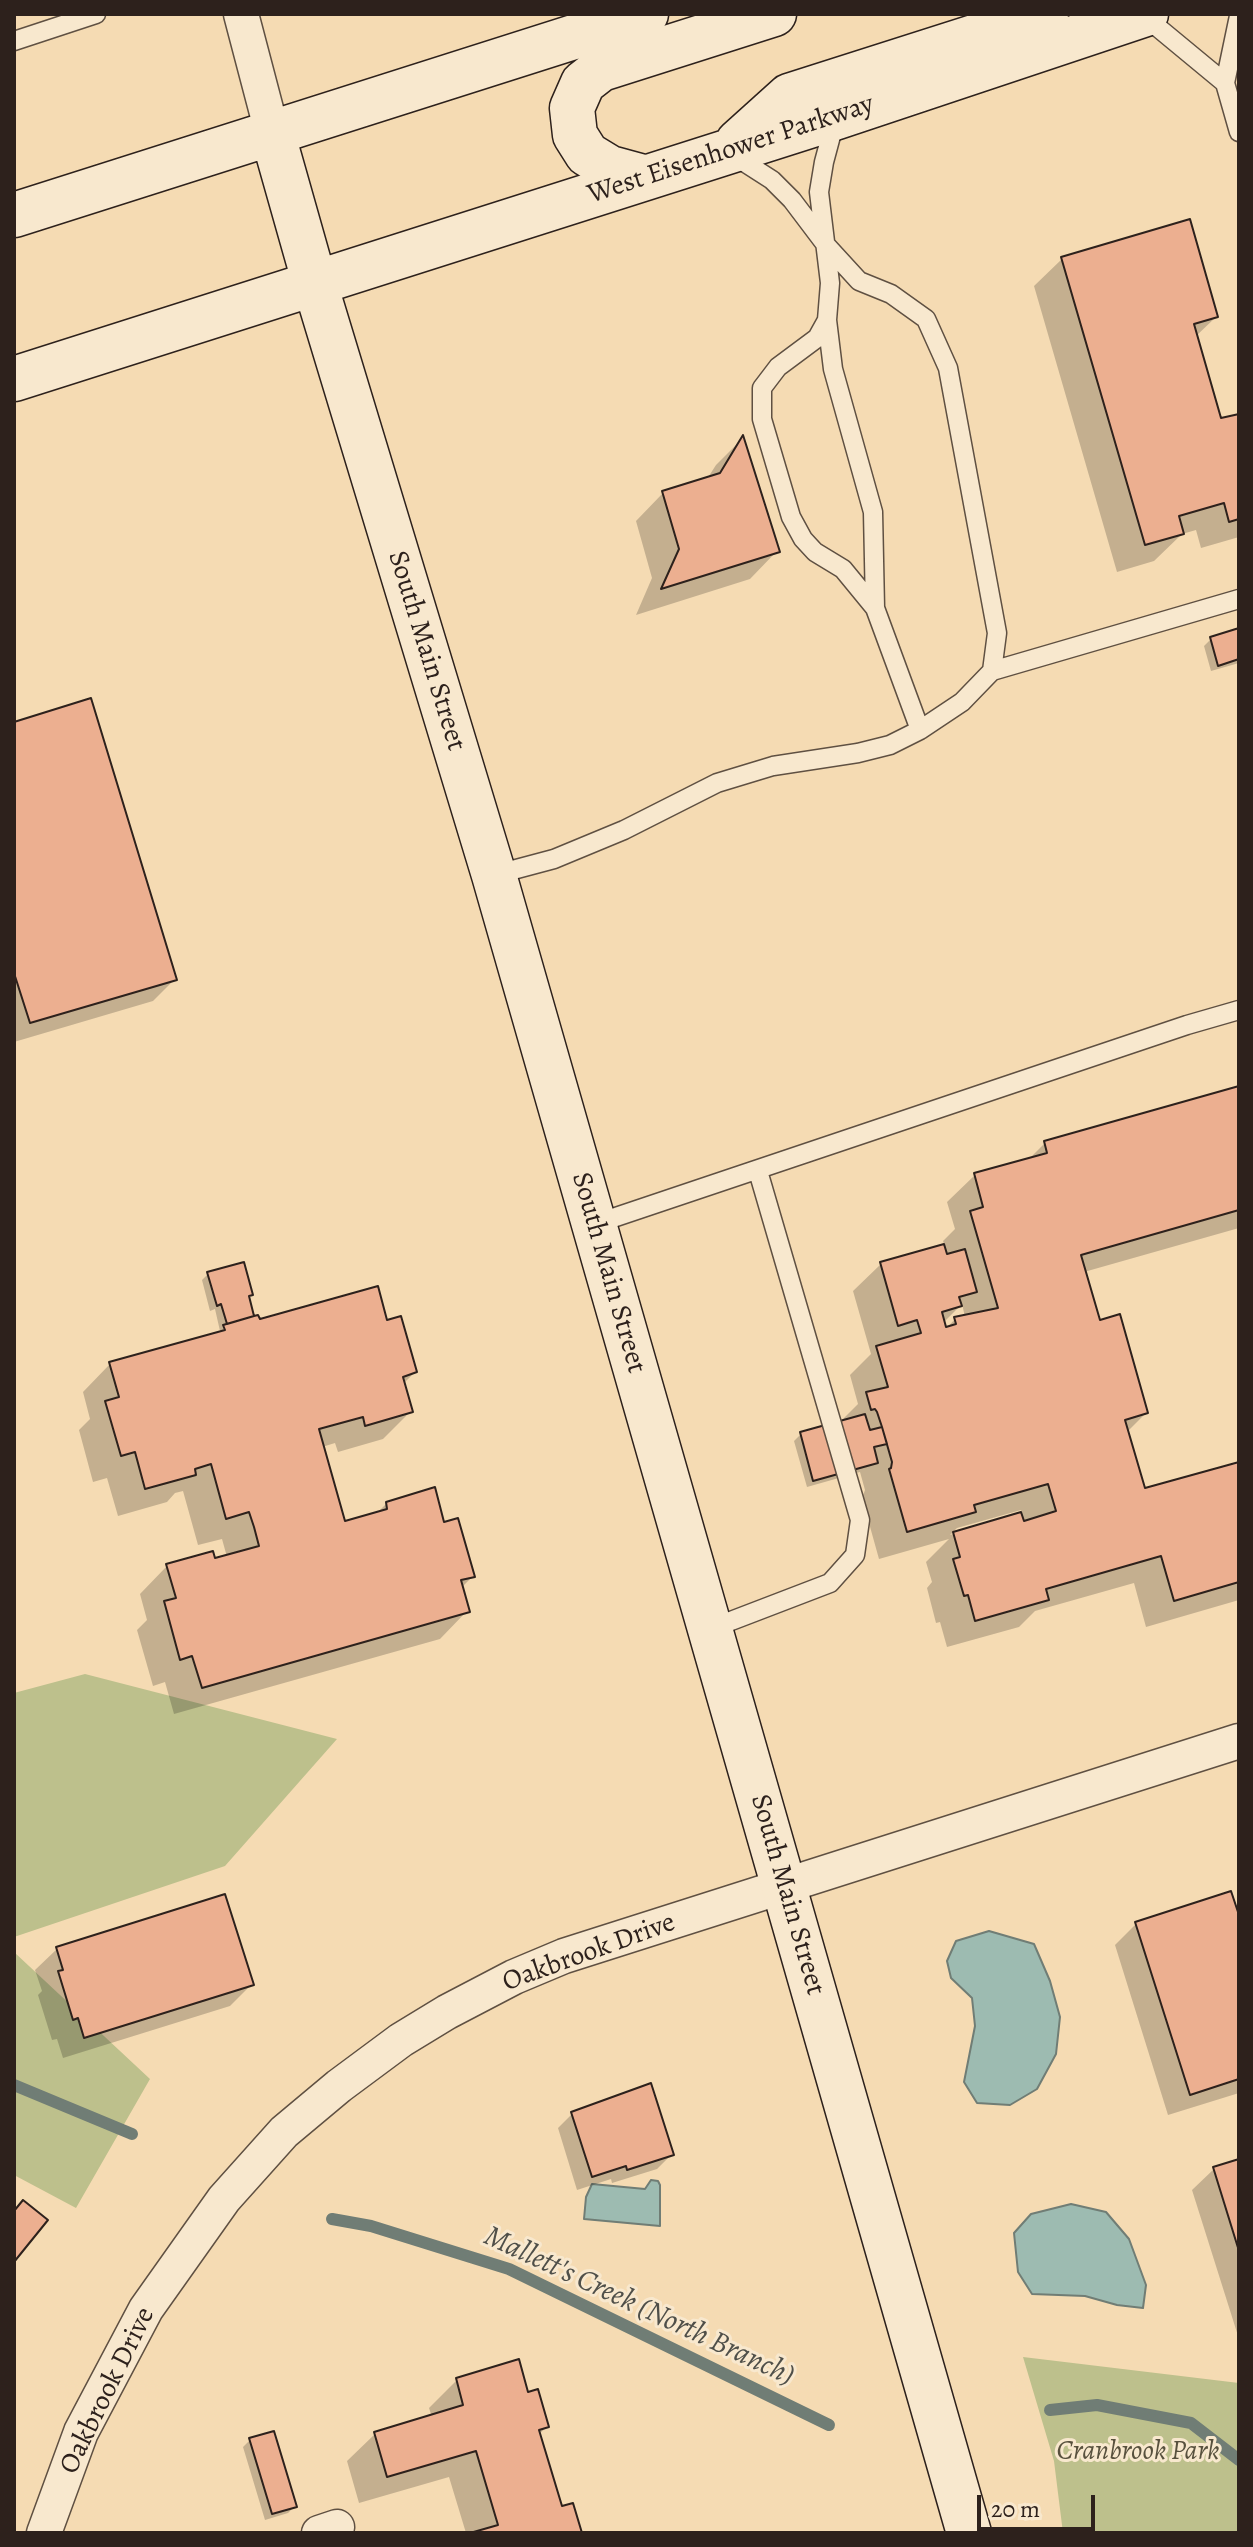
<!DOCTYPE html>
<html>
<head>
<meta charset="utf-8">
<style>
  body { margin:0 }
  #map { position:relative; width:1253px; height:2547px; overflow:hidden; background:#f5dbb3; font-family:Alegreya,serif }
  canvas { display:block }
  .frame { position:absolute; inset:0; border:16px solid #2d211c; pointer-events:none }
  .scale { position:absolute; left:977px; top:2495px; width:118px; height:36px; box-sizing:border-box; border:4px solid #2d211c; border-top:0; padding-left:10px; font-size:24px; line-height:28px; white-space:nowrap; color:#2d211c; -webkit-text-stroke:6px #f8e8ce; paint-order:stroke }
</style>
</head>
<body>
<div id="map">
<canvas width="1253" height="2547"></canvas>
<div class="frame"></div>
<div class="scale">20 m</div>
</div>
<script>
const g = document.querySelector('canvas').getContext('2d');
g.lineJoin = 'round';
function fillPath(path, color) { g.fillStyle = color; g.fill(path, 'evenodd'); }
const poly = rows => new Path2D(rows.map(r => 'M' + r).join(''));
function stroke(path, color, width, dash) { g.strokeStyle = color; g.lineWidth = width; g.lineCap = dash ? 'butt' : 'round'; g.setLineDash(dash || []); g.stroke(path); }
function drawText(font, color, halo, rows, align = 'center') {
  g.font = font + ' Alegreya,serif'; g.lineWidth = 6; g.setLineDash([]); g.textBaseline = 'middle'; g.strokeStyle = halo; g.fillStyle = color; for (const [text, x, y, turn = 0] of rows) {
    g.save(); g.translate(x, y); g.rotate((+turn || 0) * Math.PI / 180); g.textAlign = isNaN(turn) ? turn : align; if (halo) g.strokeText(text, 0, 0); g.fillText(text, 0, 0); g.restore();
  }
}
fillPath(poly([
  [85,1674,337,1739,225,1866,14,1937,14,1693],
  [14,1952,150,2079,76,2208,14,2175],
  [1023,2357,1239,2383,1239,2533,1063,2533,1054,2461]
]), '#bdc08c');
const water = poly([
  [989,1931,1034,1944,1050,1981,1060,2017,1056,2054,1037,2089,1010,2105,977,2103,964,2082,975,2026,972,1998,951,1978,947,1961,956,1941,989,1931],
  [651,2180,658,2181,660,2185,660,2226,584,2219,586,2197,592,2184,645,2189,651,2180],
  [1071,2204,1106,2212,1129,2239,1146,2285,1143,2308,1117,2305,1085,2296,1032,2294,1018,2272,1014,2233,1031,2214,1071,2204]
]);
fillPath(water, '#9dbbb1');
stroke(water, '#707d75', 2);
fillPath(poly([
  [1062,259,1216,317,1195,337,1220,421,1239,416,1239,537,1201,548,1196,530,1182,534,1154,561,1117,572,1034,286],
  [742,439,777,551,750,579,636,615,652,578,636,521,663,493,707,479,716,465],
  [1239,630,1239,663,1211,671,1204,646,1211,639],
  [14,724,175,979,153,1001,14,1042],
  [1239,1088,1239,1228,1084,1272,1098,1323,1146,1413,1127,1432,1144,1491,1239,1464,1239,1600,1146,1627,1134,1583,1035,1611,1019,1627,947,1647,940,1622,936,1623,927,1588,932,1582,926,1562,949,1539,879,1559,862,1498,865,1490,860,1472,807,1487,794,1441,801,1434,840,1422,858,1404,850,1375,871,1354,853,1291,881,1264,945,1246,943,1241,955,1229,947,1202,975,1175,1028,1160,1045,1143],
  [962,1304,965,1317,955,1319,945,1330,943,1323],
  [1021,1510,1022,1514,950,1535,957,1528],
  [209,1273,251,1294,247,1298,253,1319,259,1322,386,1322,415,1372,403,1384,411,1411,383,1439,338,1452,335,1443,322,1447,343,1523,376,1514,387,1503,443,1524,473,1576,461,1588,467,1611,440,1639,174,1714,165,1682,153,1686,137,1630,147,1620,140,1594,167,1566,227,1557,222,1539,198,1545,183,1491,175,1493,167,1502,118,1516,107,1478,93,1482,79,1430,90,1419,83,1392,110,1364,220,1331,215,1309,210,1311,202,1280],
  [1239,1922,1239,2093,1168,2115,1115,1945,1136,1924],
  [57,1949,252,1984,230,2006,63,2058,57,2039,52,2040,38,1995,42,1991,35,1970],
  [572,2114,672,2154,657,2169,612,2183,611,2179,577,2190,558,2128],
  [1239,2161,1239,2339,1192,2190,1214,2169],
  [457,2380,527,2394,547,2427,539,2434,561,2509,580,2533,466,2533,449,2477,359,2503,347,2461,375,2434,432,2417,429,2408],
  [250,2440,295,2506,288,2513,265,2520,243,2447]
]), '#0003');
stroke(poly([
  [14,2085,132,2134],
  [332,2219,371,2226,509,2269,829,2425],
  [1050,2410,1097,2405,1191,2423,1239,2460]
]), '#707d75', 12);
const building = poly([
  [1190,219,1218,317,1194,324,1221,418,1239,414,1239,519,1229,522,1224,503,1179,516,1184,534,1145,545,1061,257,1190,219],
  [743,435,780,552,661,589,679,549,662,491,720,473,743,435],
  [1239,628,1239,659,1218,666,1210,637,1239,628],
  [91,698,177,980,30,1023,14,973,14,722,91,698],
  [1239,1086,1239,1210,1081,1255,1100,1320,1120,1314,1148,1413,1125,1420,1145,1488,1239,1462,1239,1582,1174,1601,1161,1556,1046,1589,1049,1600,975,1621,968,1595,964,1596,953,1559,960,1557,953,1532,1021,1512,1024,1521,1056,1511,1048,1484,974,1505,976,1512,907,1532,889,1469,891,1468,892,1462,882,1427,877,1412,875,1409,871,1410,866,1392,888,1387,876,1346,921,1333,917,1320,898,1326,880,1262,944,1244,947,1254,965,1249,977,1292,959,1297,962,1306,942,1312,946,1327,956,1324,954,1317,998,1308,970,1211,983,1207,974,1173,1047,1153,1044,1141,1239,1086],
  [244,1262,253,1295,249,1296,254,1316,227,1324,221,1304,217,1306,207,1272,244,1262],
  [378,1286,387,1320,401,1316,417,1372,403,1377,413,1412,365,1426,363,1417,319,1429,345,1521,387,1509,386,1502,435,1487,444,1522,458,1518,475,1577,461,1580,470,1612,202,1688,192,1656,180,1660,164,1601,176,1598,166,1564,213,1551,215,1558,259,1546,254,1527,249,1512,226,1519,211,1464,195,1469,196,1475,145,1489,135,1452,121,1456,105,1401,119,1397,109,1362,225,1330,223,1325,254,1316,258,1315,260,1319,378,1286],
  [865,1414,870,1430,882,1427,887,1444,874,1447,878,1463,813,1481,800,1432,865,1414],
  [1231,1891,1239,1915,1239,2079,1190,2095,1135,1922,1231,1891],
  [225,1894,254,1985,84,2038,78,2018,73,2020,58,1971,63,1970,56,1947,225,1894],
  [651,2083,674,2155,627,2170,626,2166,592,2177,571,2112,651,2083],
  [1239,2159,1239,2251,1213,2167,1239,2159],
  [23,2200,48,2220,14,2262,14,2211,23,2200],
  [519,2359,528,2392,538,2389,549,2427,539,2430,562,2506,573,2503,582,2533,470,2533,498,2525,476,2451,387,2477,374,2432,463,2405,456,2378,519,2359],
  [274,2431,297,2507,272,2514,249,2438,274,2431]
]);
fillPath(building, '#ecaf90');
stroke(building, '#2d211c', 2);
const lane = poly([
  [1144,16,1225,83],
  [1239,16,1225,83,1239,132],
  [14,41,96,14],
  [835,121,824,162,819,192,830,283,827,320,833,369,873,512,875,608,920,730],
  [733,155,772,180,792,200,826,245,859,281,891,294,926,319,948,368,997,633,992,671],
  [827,320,817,338,778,367,762,388,762,419,791,517,803,539,815,552,843,569,875,608],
  [494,875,554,859,624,830,717,783,773,766,858,753,890,745,920,730,962,702,992,671,1239,599],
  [595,1224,1187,1025,1239,1010],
  [710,1629,830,1583,855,1555,860,1520,758,1171]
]);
const street = poly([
  [241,14,272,132],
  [44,2533,81,2432,146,2309,224,2199,284,2132,339,2086,401,2040,447,2012,514,1977,564,1956,1239,1741],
  [319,2533,337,2527]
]);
const secondary = poly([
  [272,132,315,284,494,875,969,2533],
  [738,142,789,96,1046,14],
  [643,177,610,168,587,154,575,135,572,108,583,83,601,69,774,14],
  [14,215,646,14],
  [14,379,837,117,1146,14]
]);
stroke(lane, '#5f5042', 21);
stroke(street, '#5f5042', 37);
stroke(secondary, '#2d211c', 47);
stroke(lane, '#f8e8ce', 18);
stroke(street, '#f8e8ce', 34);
stroke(secondary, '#f8e8ce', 44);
drawText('28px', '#2d211c', '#f8e8ce', [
  ["West Eisenhower Parkway",731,150,-18],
  ["South Main Street",426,651,73],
  ["South Main Street",608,1273,74],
  ["South Main Street",787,1895,74],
  ["Oakbrook Drive",589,1953,-20],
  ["Oakbrook Drive",108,2391,-64]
]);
drawText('italic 28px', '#58513e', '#f8e8ce', [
  ["Cranbrook Park",1138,2452]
]);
drawText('italic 30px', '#4f4f49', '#f8e8ce', [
  ["Mallett's Creek (North Branch)",639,2307,25]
]);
</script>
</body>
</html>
